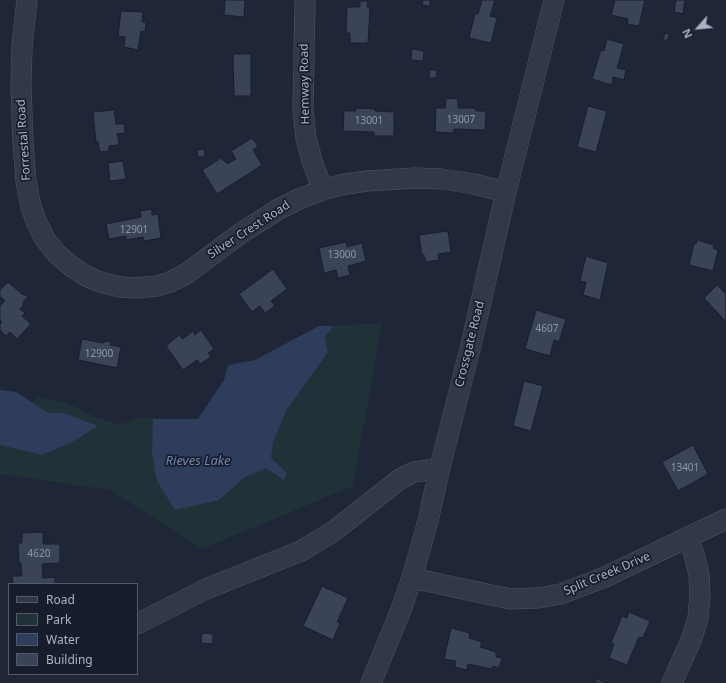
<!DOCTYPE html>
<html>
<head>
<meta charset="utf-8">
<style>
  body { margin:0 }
  #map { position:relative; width:726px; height:683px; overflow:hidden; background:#1e2637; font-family:"Noto Sans",sans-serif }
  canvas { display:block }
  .legend { position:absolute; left:8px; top:583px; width:130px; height:92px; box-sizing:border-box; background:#171d2b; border:1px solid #525969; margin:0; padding:5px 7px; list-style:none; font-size:12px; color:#abb2c5 }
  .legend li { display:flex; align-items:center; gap:8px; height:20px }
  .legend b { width:20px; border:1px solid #525969 }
  .north { position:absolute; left:678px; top:8px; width:40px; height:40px; -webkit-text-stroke:3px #171d2b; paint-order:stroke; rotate:243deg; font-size:11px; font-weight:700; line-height:16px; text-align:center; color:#abb2c5 }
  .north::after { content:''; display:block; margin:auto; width:14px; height:18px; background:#abb2c5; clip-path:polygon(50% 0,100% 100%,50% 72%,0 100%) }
</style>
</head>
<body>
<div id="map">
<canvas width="726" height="683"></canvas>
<ul class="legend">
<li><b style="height:5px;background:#313847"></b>Road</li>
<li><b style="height:11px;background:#203238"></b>Park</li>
<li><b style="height:11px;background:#2f3d5d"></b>Water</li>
<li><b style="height:11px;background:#3a4358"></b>Building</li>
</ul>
<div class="north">N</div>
</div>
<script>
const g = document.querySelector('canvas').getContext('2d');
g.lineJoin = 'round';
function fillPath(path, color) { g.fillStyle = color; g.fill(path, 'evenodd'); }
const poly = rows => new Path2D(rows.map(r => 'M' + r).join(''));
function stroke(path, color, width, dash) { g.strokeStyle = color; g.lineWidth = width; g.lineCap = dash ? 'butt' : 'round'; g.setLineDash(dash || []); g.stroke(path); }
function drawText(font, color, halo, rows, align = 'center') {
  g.font = font + ' "Noto Sans",sans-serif'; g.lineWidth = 3.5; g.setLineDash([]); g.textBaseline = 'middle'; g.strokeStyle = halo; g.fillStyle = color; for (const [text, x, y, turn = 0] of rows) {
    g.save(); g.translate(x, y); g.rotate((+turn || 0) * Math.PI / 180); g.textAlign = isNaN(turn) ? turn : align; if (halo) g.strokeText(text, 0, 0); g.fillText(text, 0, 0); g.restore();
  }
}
fillPath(poly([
  [382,323,353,486,202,549,110,490,0,474,0,445,42,455,26,408,37,397,65,402,95,417,119,425,142,417,155,418,163,430,219,500,245,477,266,468,287,473,271,458,273,442,286,411,328,352,324,336,334,326]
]), '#203238');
fillPath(poly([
  [319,326,334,326,325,336,328,352,286,411,273,442,271,458,287,473,284,480,266,468,245,477,219,500,175,510,157,481,152,452,153,419,198,419,224,380,228,365,255,360],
  [0,390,16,392,48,413,64,413,98,426,72,442,42,455,0,445]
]), '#2f3d5d');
const building = poly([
  [225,0,245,0,244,17,224,15,225,0],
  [423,0,430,0,430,6,422,5,423,0],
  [482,0,495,0,490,16,497,18,491,43,469,38,475,14,478,14,482,0],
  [615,0,645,0,639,26,627,24,628,19,611,15,615,0],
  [676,0,685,0,683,14,674,12,676,0],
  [360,1,368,1,367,7,370,7,368,43,350,43,350,33,346,33,347,7,360,7,360,1],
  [121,11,143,12,142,22,146,22,145,32,141,31,138,50,124,47,125,37,118,36,121,11],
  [665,33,669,34,668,40,663,40,665,33],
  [607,39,624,44,617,68,626,70,624,80,613,77,612,85,592,79,601,50,604,51,607,39],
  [412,49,424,51,423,61,411,60,412,49],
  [233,54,251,54,251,96,234,96,233,54],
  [430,70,437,70,436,78,429,78,430,70],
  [446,98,458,99,458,108,475,108,476,111,486,111,485,130,454,129,454,133,435,132,436,108,445,108,446,98],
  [588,106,607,111,596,152,577,147,588,106],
  [356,108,375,109,375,111,394,112,394,136,374,136,374,132,343,131,344,111,356,111,356,108],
  [114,110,116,124,124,124,125,133,117,134,117,136,118,136,119,145,109,146,109,151,100,152,98,142,96,142,93,112,114,110],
  [252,138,258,146,253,150,262,165,217,194,202,170,221,158,227,164,236,159,231,151,252,138],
  [204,149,205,157,198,157,197,150,204,149],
  [123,161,126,179,110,181,108,163,123,161],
  [152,209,152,215,158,214,161,238,144,241,143,237,126,240,126,236,109,239,106,224,141,217,140,211,152,209],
  [448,231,451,252,438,254,439,260,426,262,424,255,422,255,419,235,448,231],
  [697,240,714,245,713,248,718,250,713,271,689,265,694,243,696,244,697,240],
  [346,242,347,247,362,243,366,261,348,266,350,275,338,278,336,270,324,273,319,248,346,242],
  [586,256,608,263,600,300,583,295,586,282,580,281,586,256],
  [273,269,287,289,271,301,275,306,265,313,260,306,252,312,239,294,273,269],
  [8,282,23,295,24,294,28,297,23,302,24,304,20,309,25,313,22,316,31,324,17,339,10,332,6,336,0,330,0,324,2,322,0,320,0,306,5,301,0,296,0,290,8,282],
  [717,285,726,294,726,322,704,298,717,285],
  [536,310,566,319,559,342,554,340,550,356,525,349,536,310],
  [201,330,214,349,208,353,211,357,200,364,197,360,183,370,166,346,179,335,183,339,193,331,195,335,201,330],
  [82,339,104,343,105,341,111,342,110,345,121,347,117,368,78,360,82,339],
  [524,381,543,386,531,431,513,426,524,381],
  [693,445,708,474,678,491,662,462,693,445],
  [43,532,43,544,60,544,60,563,42,564,43,578,55,577,55,584,13,584,12,576,22,576,21,563,19,563,18,543,22,543,22,533,43,532],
  [322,586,348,598,337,622,340,623,333,640,303,626,322,586],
  [629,612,650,621,643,638,639,637,627,665,609,658,614,644,611,643,622,616,627,618,629,612],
  [451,628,470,633,469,638,482,642,480,647,496,652,496,657,502,658,499,668,493,666,492,669,468,664,467,670,455,667,456,661,444,659,451,628],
  [202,633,213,634,213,644,201,643,202,633],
  [597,679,608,683,595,683,597,679]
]);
fillPath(building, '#3a4358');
stroke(building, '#191f2d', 1);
const minor = poly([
  [27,0,22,46,21,86,23,143,26,181,31,207,36,221,45,239,57,254,72,267,88,277,103,283,121,287,135,288,157,286,170,282,186,274,241,233,279,209,299,199,323,190,340,185,367,181,415,178,442,179,474,184,506,192],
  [305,0,303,110,306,138,313,164,323,190],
  [412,578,510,599,538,598,561,594,605,577,726,519],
  [137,624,206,589,301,551,334,531,400,479,414,472,428,470,439,471],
  [371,683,401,610,412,578,428,521,439,471,471,345,506,192,554,0],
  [672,683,692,638,698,618,700,596,699,575,694,554,688,538]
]);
stroke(minor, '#4f5566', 21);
stroke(minor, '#313847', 20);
drawText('10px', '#8f96aa', null, [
  ["13007",461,120],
  ["13001",369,121],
  ["12901",134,230],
  ["13000",342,255],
  ["4607",547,329],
  ["12900",99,354],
  ["13401",685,468],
  ["4620",39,554]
]);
drawText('12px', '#abb2c5', '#171d2b', [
  ["Hemway Road",305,84,-91],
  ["Forrestal Road",24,140,-94],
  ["Silver Crest Road",249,230,-33],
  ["Crossgate Road",470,344,-76],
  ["Split Creek Drive",607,574,-23]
]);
drawText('italic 13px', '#7286af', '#171d2b', [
  ["Rieves Lake",198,461]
]);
</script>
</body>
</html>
